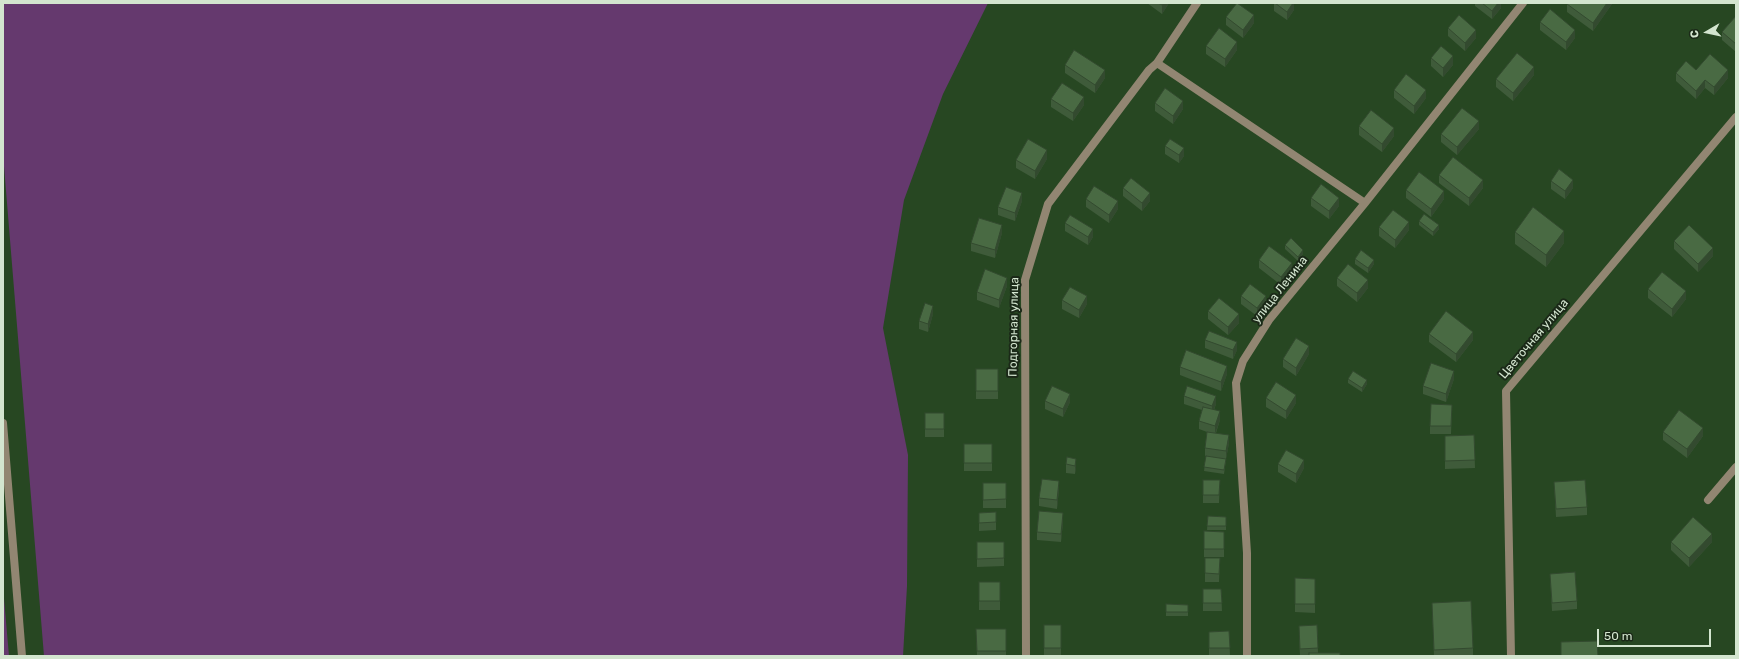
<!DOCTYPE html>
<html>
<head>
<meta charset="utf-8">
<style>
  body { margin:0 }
  #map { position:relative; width:1739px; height:659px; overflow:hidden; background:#274722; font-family:Rubik,sans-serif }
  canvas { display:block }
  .frame { position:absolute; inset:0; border:4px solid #d3e5cf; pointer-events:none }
  .north { position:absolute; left:1687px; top:12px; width:40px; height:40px; -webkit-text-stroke:3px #1b2918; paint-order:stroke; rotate:261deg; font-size:11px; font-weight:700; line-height:16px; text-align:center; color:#d3e5cf }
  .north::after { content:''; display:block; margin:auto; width:14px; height:18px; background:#d3e5cf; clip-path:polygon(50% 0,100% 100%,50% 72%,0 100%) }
  .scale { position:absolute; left:1597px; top:629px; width:114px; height:18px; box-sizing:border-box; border:2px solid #d3e5cf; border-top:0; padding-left:5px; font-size:12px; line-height:14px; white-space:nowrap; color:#d3e5cf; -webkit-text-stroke:3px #1b2918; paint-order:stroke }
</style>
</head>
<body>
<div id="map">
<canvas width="1739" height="659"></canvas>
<div class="frame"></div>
<div class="north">С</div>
<div class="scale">50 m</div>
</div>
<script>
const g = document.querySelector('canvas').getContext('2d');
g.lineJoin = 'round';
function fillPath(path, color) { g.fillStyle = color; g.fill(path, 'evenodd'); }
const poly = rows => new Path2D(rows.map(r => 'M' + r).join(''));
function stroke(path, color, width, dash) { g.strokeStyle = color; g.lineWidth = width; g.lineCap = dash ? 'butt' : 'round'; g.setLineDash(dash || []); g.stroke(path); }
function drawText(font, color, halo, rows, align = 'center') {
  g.font = font + ' Rubik,sans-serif'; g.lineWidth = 4; g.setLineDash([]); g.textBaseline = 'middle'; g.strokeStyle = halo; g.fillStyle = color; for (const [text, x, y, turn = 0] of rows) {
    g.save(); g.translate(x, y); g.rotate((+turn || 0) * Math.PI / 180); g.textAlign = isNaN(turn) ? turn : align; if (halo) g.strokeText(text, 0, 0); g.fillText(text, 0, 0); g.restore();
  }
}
fillPath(poly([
  [3,3,988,3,943,94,904,200,883,328,908,455,907,586,903,656,44,656,3,154],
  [3,587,9,656,3,656]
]), '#65396e');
stroke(poly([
  [1157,63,1365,203],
  [3,423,22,656],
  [1708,500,1736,467],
  [1026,656,1025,280,1048,204,1149,70,1157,63,1197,3],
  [1247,656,1247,553,1236,383,1243,361,1269,320,1365,203,1523,3],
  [1511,656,1506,391,1736,117]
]), '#928672', 8);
fillPath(poly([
  [1147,3,1169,3,1162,14],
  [1274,3,1294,3,1294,10,1287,20,1274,11],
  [1475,3,1501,3,1501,8,1492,19,1475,6],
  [1612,3,1612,4,1593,31,1567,12,1567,4],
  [1736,16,1736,52,1722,40,1722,32],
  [1226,17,1254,23,1243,38,1226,25],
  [1540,22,1575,38,1566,50,1540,30],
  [1448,28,1476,38,1465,51,1448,36],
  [1206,46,1237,50,1225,67,1206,54],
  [1431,58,1453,65,1443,77,1431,66],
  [1065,65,1105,78,1095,93,1065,73],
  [1696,70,1728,78,1714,95,1705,88,1696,99,1676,81,1676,73],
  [1534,75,1513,101,1496,87,1496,79],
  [1394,90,1426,98,1414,114,1394,98],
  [1051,99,1084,105,1073,121,1051,107],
  [1155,103,1183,109,1173,124,1155,111],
  [1359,126,1394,136,1382,152,1359,135],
  [1479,129,1457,155,1441,142,1441,134],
  [1165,146,1184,156,1179,163,1165,154],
  [1047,159,1035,179,1016,168,1016,160],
  [1439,175,1483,188,1469,206,1439,183],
  [1551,181,1573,188,1565,199,1551,189],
  [1123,188,1150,201,1142,211,1123,196],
  [1406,190,1444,199,1431,217,1406,198],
  [1311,198,1339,206,1329,219,1311,206],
  [1086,199,1118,209,1109,223,1086,207],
  [1022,201,1015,221,998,215,998,207],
  [1419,221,1439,229,1433,236,1419,225],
  [1065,223,1093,237,1088,245,1065,231],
  [1379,227,1409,230,1395,248,1379,236],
  [1515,232,1564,243,1546,267,1515,244],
  [1002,233,995,258,971,251,971,243],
  [1674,241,1713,256,1698,272,1674,249],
  [1285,245,1303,254,1298,261,1285,249],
  [1355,259,1374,264,1368,273,1355,264],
  [1259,260,1292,271,1281,285,1259,268],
  [1337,278,1368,288,1357,302,1337,286],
  [1007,286,999,308,977,300,977,292],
  [1648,289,1686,299,1672,317,1648,298],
  [1241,296,1266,304,1257,316,1241,304],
  [1062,300,1087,304,1079,318,1062,309],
  [1208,311,1239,323,1228,335,1208,319],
  [933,314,928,332,919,329,919,321],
  [1429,334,1473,340,1456,362,1429,342],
  [1205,340,1237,350,1233,359,1205,348],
  [1309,354,1296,376,1283,367,1283,359],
  [1180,367,1227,374,1221,391,1180,375],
  [976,369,998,369,998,399,976,399],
  [1348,379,1367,384,1362,392,1348,383],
  [1454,379,1446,402,1423,394,1423,386],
  [1184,396,1216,404,1214,410,1220,420,1216,433,1229,443,1226,459,1224,474,1204,471,1206,456,1205,456,1205,448,1207,432,1199,429,1199,421,1202,410,1184,404],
  [1266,398,1296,403,1286,419,1266,407],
  [1045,401,1070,402,1063,417,1045,409],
  [1452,405,1451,434,1430,434,1430,426],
  [925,413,944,413,944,437,925,437],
  [1663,432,1703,436,1687,458,1663,440],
  [1474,435,1475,468,1445,469,1445,436],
  [964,444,992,444,992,471,964,471],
  [1067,457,1076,467,1075,474,1066,473,1066,464],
  [1278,464,1304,468,1296,483,1278,472],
  [1203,480,1220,480,1219,503,1203,503],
  [1554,482,1587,507,1587,515,1556,517],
  [983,483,1006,483,1006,508,983,508],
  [1059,489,1057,509,1039,506,1039,498],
  [996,512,996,530,979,531,979,513],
  [1208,516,1226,517,1226,530,1207,530],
  [1063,522,1061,542,1037,540,1037,532],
  [1204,531,1224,532,1224,557,1204,557],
  [977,542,1004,542,1004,566,977,567],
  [1671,542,1712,542,1689,567,1671,550],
  [1205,558,1220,558,1219,582,1205,582],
  [1550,574,1577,601,1577,609,1552,611],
  [1295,578,1315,579,1315,613,1295,612],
  [979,582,1000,582,1000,610,979,610],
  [1203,589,1221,589,1222,611,1203,611],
  [1432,603,1473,648,1473,656,1434,656],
  [1166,604,1188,605,1188,616,1166,616],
  [1044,625,1061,625,1061,656,1044,656],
  [1317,625,1318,653,1340,656,1300,656,1299,634],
  [976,629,1006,629,1006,656,977,656],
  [1229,631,1230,656,1209,656,1209,632]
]), '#3f5b3a');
fillPath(poly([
  [1163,3,1169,3,1162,14,1162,5],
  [1293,3,1294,3,1294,10,1287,20,1287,12],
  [1498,3,1501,3,1501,8,1492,19,1492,11],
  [1607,3,1612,3,1612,4,1593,31,1593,23],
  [1254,15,1254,23,1243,38,1243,30],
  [1476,30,1476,38,1465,51,1465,43],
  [1575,30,1575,38,1566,50,1566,42],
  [1237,42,1237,50,1225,67,1225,59],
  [1453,56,1453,65,1443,77,1443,68],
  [1534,67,1534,75,1513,101,1513,93],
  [1105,70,1105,78,1095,93,1095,85],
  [1728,70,1728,78,1714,95,1714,87],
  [1705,80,1705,88,1696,99,1696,91],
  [1426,90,1426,98,1414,114,1414,106],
  [1084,97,1084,105,1073,121,1073,113],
  [1183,101,1183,109,1173,124,1173,116],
  [1479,121,1479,129,1457,155,1457,147],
  [1394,128,1394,136,1382,152,1382,144],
  [1184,148,1184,156,1179,163,1179,155],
  [1047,150,1047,159,1035,179,1035,171],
  [1483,180,1483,188,1469,206,1469,198],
  [1573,180,1573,188,1565,199,1565,191],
  [1444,191,1444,199,1431,217,1431,209],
  [1022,193,1022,201,1015,221,1015,213],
  [1150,193,1150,201,1142,211,1142,203],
  [1339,198,1339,206,1329,219,1329,211],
  [1118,201,1118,209,1109,223,1109,215],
  [1409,222,1409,230,1395,248,1395,240],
  [1002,225,1002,233,995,258,995,250],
  [1439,225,1439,229,1433,236,1433,232],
  [1093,229,1093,237,1088,245,1088,237],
  [1564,231,1564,243,1546,267,1546,255],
  [1713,248,1713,256,1698,272,1698,264],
  [1303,250,1303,254,1298,261,1298,257],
  [1374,260,1374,264,1368,273,1368,268],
  [1292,263,1292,271,1281,285,1281,277],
  [1007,278,1007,286,999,308,999,300],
  [1368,280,1368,288,1357,302,1357,293],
  [1686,291,1686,299,1672,317,1672,309],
  [1087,296,1087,304,1079,318,1079,310],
  [1266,296,1266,304,1257,316,1257,308],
  [933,306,933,314,928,332,928,324],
  [1239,314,1239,323,1228,335,1228,327],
  [1473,332,1473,340,1456,362,1456,354],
  [1237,342,1237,350,1233,359,1233,350],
  [1309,346,1309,354,1296,376,1296,368],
  [1227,366,1227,374,1221,391,1221,382],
  [1454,371,1454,379,1446,402,1446,394],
  [1367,380,1367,384,1362,392,1362,388],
  [1070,394,1070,402,1063,417,1063,409],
  [1296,395,1296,403,1286,419,1286,411],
  [1216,396,1216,404,1212,414,1212,406],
  [1220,411,1220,420,1215,434,1215,426],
  [1703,428,1703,436,1687,458,1687,449],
  [1229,435,1229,443,1226,459,1226,451],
  [1076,459,1076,467,1075,474,1075,466],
  [1304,460,1304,468,1296,483,1296,474],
  [1059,481,1059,489,1057,509,1057,500],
  [1063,513,1063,522,1061,542,1061,534],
  [1712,534,1712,542,1689,567,1689,558]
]), '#334a2f');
const building = poly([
  [1158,3,1163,3,1162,5,1158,3],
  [1237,3,1254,15,1243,30,1226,17,1237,3],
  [1275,3,1293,3,1287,12,1275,3],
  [1482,3,1498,3,1492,11,1482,3],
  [1568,3,1607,3,1593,23,1567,4,1568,3],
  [1550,9,1575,30,1566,42,1540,22,1550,9],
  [1459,15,1476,30,1465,43,1448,28,1459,15],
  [1736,16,1736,44,1722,32,1736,16],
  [1219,28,1237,42,1225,59,1206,46,1219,28],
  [1441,46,1453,56,1443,68,1431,58,1441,46],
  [1074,50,1105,70,1095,85,1065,65,1074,50],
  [1517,53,1534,67,1513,93,1496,79,1517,53],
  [1710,54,1728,70,1714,87,1705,80,1696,91,1676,73,1686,61,1696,70,1710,54],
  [1406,74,1426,90,1414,106,1394,90,1406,74],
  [1062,83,1084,97,1073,113,1051,99,1062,83],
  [1165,88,1183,101,1173,116,1155,103,1165,88],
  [1462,108,1479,121,1457,147,1441,134,1462,108],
  [1371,110,1394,128,1382,144,1359,126,1371,110],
  [1028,139,1047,150,1035,171,1016,160,1028,139],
  [1170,139,1184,148,1179,155,1165,146,1170,139],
  [1453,157,1483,180,1469,198,1439,175,1453,157],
  [1559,169,1573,180,1565,191,1551,181,1559,169],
  [1419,172,1444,191,1431,209,1406,190,1419,172],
  [1131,178,1150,193,1142,203,1123,188,1131,178],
  [1321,184,1339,198,1329,211,1311,198,1321,184],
  [1094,186,1118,201,1109,215,1086,199,1094,186],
  [1006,187,1022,193,1015,213,998,207,1006,187],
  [1533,207,1564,231,1546,255,1515,232,1533,207],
  [1393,210,1409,222,1395,240,1379,227,1393,210],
  [1424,214,1439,225,1433,232,1419,221,1424,214],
  [1070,215,1093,229,1088,237,1065,223,1070,215],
  [979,218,1002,225,995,250,971,243,979,218],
  [1689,225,1713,248,1698,264,1674,241,1689,225],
  [1291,238,1303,250,1298,257,1285,245,1291,238],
  [1269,246,1292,263,1281,277,1259,260,1269,246],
  [1361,250,1374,260,1368,268,1355,259,1361,250],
  [1348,264,1368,280,1357,293,1337,278,1348,264],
  [985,269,1007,278,999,300,977,292,985,269],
  [1662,272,1686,291,1672,309,1648,289,1662,272],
  [1250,284,1266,296,1257,308,1241,296,1250,284],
  [1070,287,1087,296,1079,310,1062,300,1070,287],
  [1219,298,1239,314,1228,327,1208,311,1219,298],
  [925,303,933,306,928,324,919,321,925,303],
  [1446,311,1473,332,1456,354,1429,334,1446,311],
  [1209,331,1237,342,1233,350,1205,340,1209,331],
  [1296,338,1309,346,1296,368,1283,359,1296,338],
  [1186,350,1227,366,1221,382,1180,367,1186,350],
  [1431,363,1454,371,1446,394,1423,386,1431,363],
  [976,369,998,369,998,391,976,391,976,369],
  [1353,371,1367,380,1362,388,1348,379,1353,371],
  [1276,382,1296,395,1286,411,1266,398,1276,382],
  [1052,386,1070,394,1063,409,1045,401,1052,386],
  [1187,386,1216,396,1212,406,1184,396,1187,386],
  [1431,404,1452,405,1451,426,1430,426,1431,404],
  [1203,407,1220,411,1215,426,1199,421,1203,407],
  [1679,410,1703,428,1687,449,1663,432,1679,410],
  [925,413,944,413,944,429,925,429,925,413],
  [1207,432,1229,435,1226,451,1205,448,1207,432],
  [1474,435,1475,460,1445,461,1445,436,1474,435],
  [964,444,992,444,992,463,964,463,964,444],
  [1286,450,1304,460,1296,474,1278,464,1286,450],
  [1206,456,1226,459,1224,470,1204,467,1206,456],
  [1067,457,1076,459,1075,466,1066,464,1067,457],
  [1042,479,1059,481,1057,500,1039,498,1042,479],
  [1203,480,1220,480,1219,495,1203,495,1203,480],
  [1585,480,1587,507,1556,509,1554,482,1585,480],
  [983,483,1006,483,1006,499,983,500,983,483],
  [1039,511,1063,513,1061,534,1037,532,1039,511],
  [996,512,996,522,979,523,979,513,996,512],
  [1208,516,1226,517,1226,526,1207,526,1208,516],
  [1693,517,1712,534,1689,558,1671,542,1693,517],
  [1204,531,1224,532,1224,549,1204,549,1204,531],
  [977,542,1004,542,1004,558,977,559,977,542],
  [1205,558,1220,558,1219,574,1205,573,1205,558],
  [1575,572,1577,601,1552,603,1550,574,1575,572],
  [1295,578,1315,579,1315,604,1295,604,1295,578],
  [979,582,1000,582,1000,601,979,601,979,582],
  [1203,589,1221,589,1222,603,1203,603,1203,589],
  [1471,601,1473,648,1434,650,1432,603,1471,601],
  [1166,604,1188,605,1188,612,1166,612,1166,604],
  [1044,625,1061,625,1061,648,1044,648,1044,625],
  [1317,625,1318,648,1300,649,1299,626,1317,625],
  [976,629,1006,629,1006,651,977,651,976,629],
  [1229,631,1230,648,1209,648,1209,632,1229,631],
  [1597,641,1598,656,1561,656,1561,642,1597,641],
  [1309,653,1340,653,1340,656,1309,656,1309,653]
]);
fillPath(building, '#496a43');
stroke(building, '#334a2f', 1);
drawText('12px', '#d3e5cf', '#1b2918', [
  ["улица Ленина",1280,290,-52],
  ["Подгорная улица",1014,327,-89],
  ["Цветочная улица",1534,339,-50]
]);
</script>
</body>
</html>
